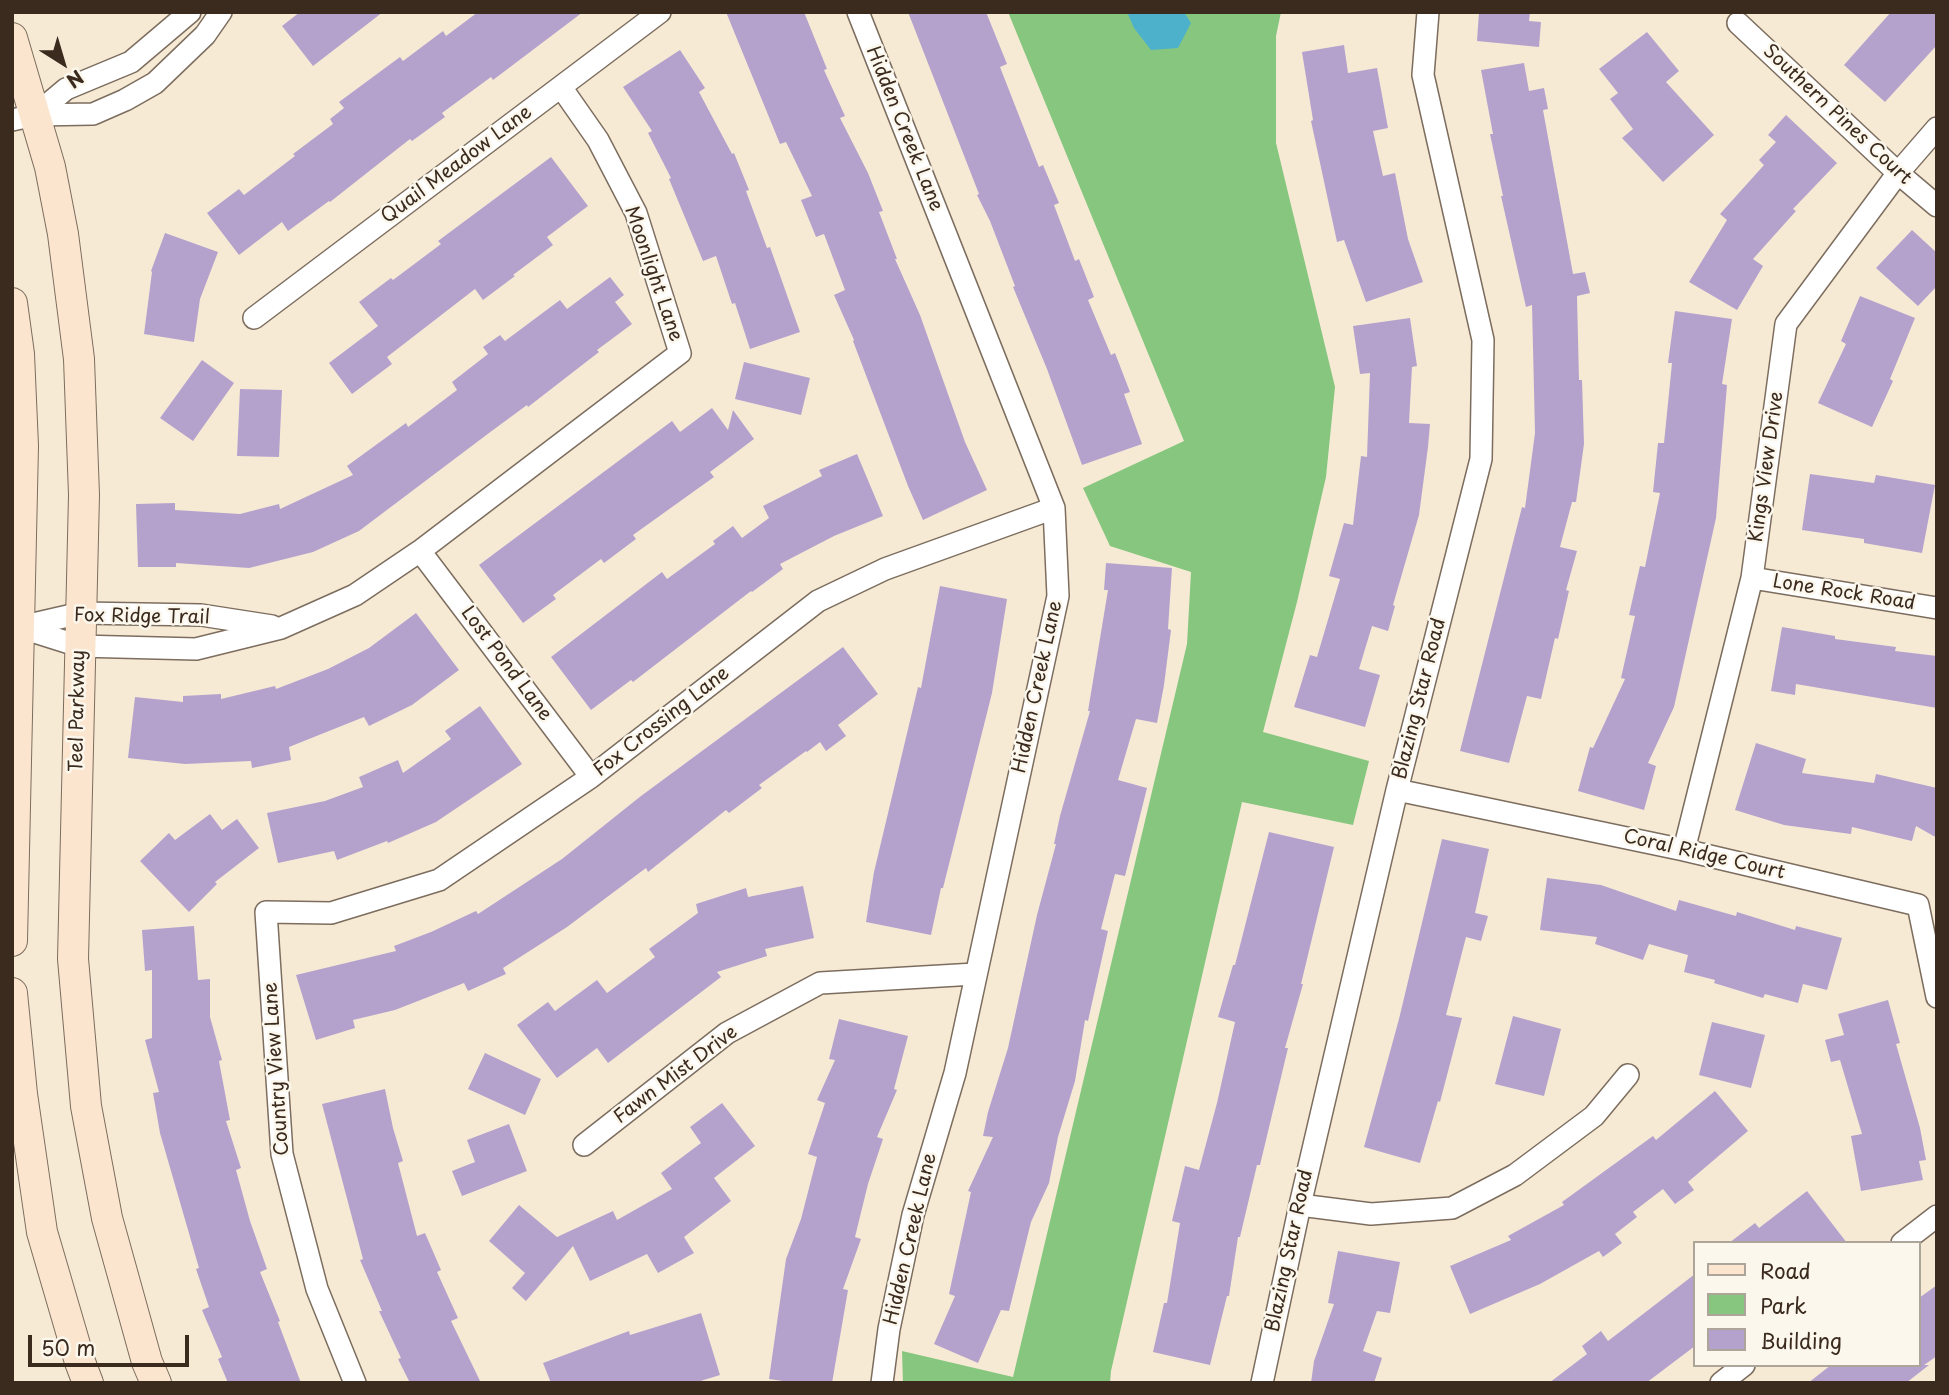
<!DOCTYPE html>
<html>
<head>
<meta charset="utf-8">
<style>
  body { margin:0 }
  #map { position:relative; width:1949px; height:1395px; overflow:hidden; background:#f6ead5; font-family:"Playpen Sans",sans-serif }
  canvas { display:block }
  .frame { position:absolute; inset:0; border:14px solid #3b2a1e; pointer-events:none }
  .legend { position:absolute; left:1693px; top:1241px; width:228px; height:126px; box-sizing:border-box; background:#fbf7ec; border:2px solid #aea59a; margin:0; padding:9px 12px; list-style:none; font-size:21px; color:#3b2a1e }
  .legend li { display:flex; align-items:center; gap:14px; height:35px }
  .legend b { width:35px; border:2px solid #aea59a }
  .north { position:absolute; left:28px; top:28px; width:70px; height:70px; -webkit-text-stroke:5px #fbf7ec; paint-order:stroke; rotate:143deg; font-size:19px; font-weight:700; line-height:28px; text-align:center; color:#3b2a1e }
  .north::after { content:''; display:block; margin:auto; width:24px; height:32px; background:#3b2a1e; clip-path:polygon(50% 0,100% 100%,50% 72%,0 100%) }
  .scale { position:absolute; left:28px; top:1335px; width:161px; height:32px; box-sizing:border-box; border:4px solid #3b2a1e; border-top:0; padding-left:9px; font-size:21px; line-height:24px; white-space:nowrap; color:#3b2a1e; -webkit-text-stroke:5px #fbf7ec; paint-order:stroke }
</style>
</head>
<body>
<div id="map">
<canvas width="1949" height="1395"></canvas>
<div class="frame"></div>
<ul class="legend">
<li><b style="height:9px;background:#fce5cf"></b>Road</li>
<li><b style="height:19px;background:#86c67e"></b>Park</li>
<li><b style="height:19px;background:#b4a2cd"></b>Building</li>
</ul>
<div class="north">N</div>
<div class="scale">50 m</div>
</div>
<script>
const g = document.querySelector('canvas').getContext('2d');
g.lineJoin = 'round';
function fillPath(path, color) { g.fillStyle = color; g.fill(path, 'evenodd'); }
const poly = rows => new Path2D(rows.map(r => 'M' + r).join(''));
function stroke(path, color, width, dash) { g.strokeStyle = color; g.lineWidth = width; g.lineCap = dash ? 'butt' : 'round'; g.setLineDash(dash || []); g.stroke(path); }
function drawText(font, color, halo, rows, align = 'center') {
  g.font = font + ' "Playpen Sans",sans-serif'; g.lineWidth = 5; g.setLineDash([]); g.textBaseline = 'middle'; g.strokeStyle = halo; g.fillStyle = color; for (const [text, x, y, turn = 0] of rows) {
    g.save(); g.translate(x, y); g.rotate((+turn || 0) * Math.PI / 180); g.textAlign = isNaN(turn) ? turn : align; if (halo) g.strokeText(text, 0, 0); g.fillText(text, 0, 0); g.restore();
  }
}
fillPath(poly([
  [1008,12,1281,12,1276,36,1276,143,1335,387,1326,477,1297,602,1263,732,1369,761,1353,825,1242,802,1111,1371,1110,1383,903,1383,902,1351,1013,1377,1187,644,1191,572,1110,546,1083,488,1184,441]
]), '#86c67e');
fillPath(poly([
  [1127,12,1184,12,1191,23,1178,48,1151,50,1134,28]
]), '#4db1cc');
fillPath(poly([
  [300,12,383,12,313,66,282,26],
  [478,12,583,12,493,80,491,77,442,113,445,117,412,141,410,139,330,202,329,201,288,231,282,222,239,255,207,213,239,189,244,195,295,156,293,154,333,124,330,119,344,108,339,102,400,57,403,61,443,31,446,36],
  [726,12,804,12,827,69,824,70,845,116,840,118,868,173,883,211,879,212,897,259,895,259,920,315,965,442,987,490,923,520,908,486,853,341,854,340,834,295,845,290,824,234,816,237,801,200,812,196,786,142,780,144],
  [908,12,986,12,1007,64,1000,67,1039,167,1043,165,1059,203,1054,205,1075,261,1079,259,1094,297,1088,300,1111,355,1115,353,1130,392,1124,394,1142,444,1082,465,1047,369,1013,287,1015,286,990,221,977,195,979,194],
  [1479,12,1530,12,1529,21,1541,22,1539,47,1477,41],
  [1891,12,1937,12,1937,45,1885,102,1844,65],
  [1647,32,1679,71,1666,82,1714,135,1663,182,1622,138,1633,129,1610,99,1618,93,1599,69],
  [1344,45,1348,73,1377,68,1388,128,1373,131,1383,176,1395,173,1408,239,1423,282,1366,302,1344,240,1337,242,1311,121,1313,120,1302,52],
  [680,50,705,88,699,92,732,154,734,153,749,190,746,191,767,248,770,247,800,332,750,349,735,303,732,304,716,256,703,261,669,179,671,178,648,133,652,131,623,87],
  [1524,63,1529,91,1544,88,1548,109,1543,110,1573,274,1585,272,1590,293,1577,296,1579,380,1582,380,1584,444,1576,502,1572,502,1560,547,1577,551,1566,590,1569,591,1558,639,1555,638,1541,699,1527,696,1509,763,1460,751,1522,507,1525,508,1535,433,1532,305,1526,307,1501,196,1503,196,1490,134,1493,134,1481,70],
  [1786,115,1837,163,1793,209,1796,211,1753,259,1763,266,1737,310,1689,282,1727,220,1720,214,1764,165,1759,160,1776,142,1768,135],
  [551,157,588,206,547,237,553,245,513,275,515,276,483,300,475,289,387,357,392,364,352,394,329,363,378,326,359,302,391,278,393,280,441,244,438,241],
  [1912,230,1937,253,1937,286,1918,306,1876,268],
  [165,233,218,252,200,299,194,342,144,334,152,272,151,271],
  [610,277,624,295,615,302,632,324,597,350,599,352,528,407,527,405,489,433,359,531,313,552,249,568,176,563,176,567,138,567,136,504,175,503,175,510,240,514,279,504,280,509,353,475,347,466,406,423,408,427,457,390,452,382,488,354,483,347,500,335,505,341,560,300,567,309],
  [1860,296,1915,318,1890,379,1893,381,1872,427,1818,403,1846,344,1841,341],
  [1675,311,1732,319,1722,384,1727,385,1716,518,1674,707,1648,763,1656,766,1644,810,1578,791,1590,747,1593,748,1625,679,1621,678,1635,616,1629,615,1640,566,1645,567,1660,493,1653,492,1658,443,1664,443,1672,363,1668,363],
  [1410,318,1417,366,1412,367,1409,423,1430,424,1428,447,1419,515,1393,605,1395,606,1388,631,1372,626,1359,669,1380,675,1365,727,1294,707,1310,655,1317,657,1340,579,1329,576,1344,523,1353,525,1361,456,1367,457,1370,373,1360,374,1353,326],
  [202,360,234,383,193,441,160,418],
  [744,362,810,378,801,415,735,399],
  [240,389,282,390,279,457,237,456],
  [712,408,728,430,733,410,754,439,710,472,714,477,633,535,636,539,604,563,601,559,553,595,556,599,523,623,479,565,672,421,680,432],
  [857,454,883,516,834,536,780,564,783,569,752,592,751,591,633,682,631,680,591,710,551,657,662,572,667,579,715,544,713,541,733,526,742,538,769,518,763,506,822,476,819,470],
  [1810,474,1874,483,1876,475,1935,485,1922,553,1864,543,1864,539,1802,530],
  [1106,563,1172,568,1168,629,1171,630,1164,685,1157,723,1136,719,1118,780,1147,788,1125,876,1115,874,1101,929,1108,931,1088,1021,1085,1020,1075,1081,1058,1137,1049,1183,1031,1222,1009,1311,1001,1310,978,1363,934,1344,955,1296,949,1294,971,1192,968,1191,993,1137,983,1136,988,1112,1008,1048,1037,915,1056,844,1054,844,1060,816,1090,711,1088,711,1108,590,1104,590],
  [940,586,1007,599,992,693,943,888,941,888,931,935,866,922,874,872,918,687,921,688],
  [416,613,459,670,412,705,369,726,364,717,289,747,291,760,252,768,251,761,185,764,128,758,135,697,183,702,183,696,221,694,221,699,275,686,276,689,328,669,369,648],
  [1782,627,1835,636,1835,639,1896,647,1895,651,1937,656,1937,708,1796,684,1795,695,1771,691],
  [843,647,878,694,838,725,846,736,826,751,820,742,807,752,806,751,759,785,762,788,729,813,726,810,648,872,646,868,567,927,503,968,506,974,468,991,464,983,395,1010,353,1020,355,1028,316,1040,296,975,396,951,394,946,431,932,476,911,478,914,562,859,641,796],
  [480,706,522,764,436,822,388,843,387,841,337,860,334,851,278,863,267,813,325,801,363,787,359,777,398,760,403,773,451,739,445,731],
  [1756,743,1806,759,1802,773,1874,783,1876,774,1937,788,1937,838,1916,826,1912,841,1852,827,1851,834,1784,825,1735,810],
  [210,814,222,830,237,819,259,848,215,882,217,884,189,912,140,861,169,833,175,840],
  [1269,832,1334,847,1301,984,1303,984,1285,1048,1288,1048,1260,1165,1257,1165,1240,1237,1238,1237,1229,1296,1227,1296,1210,1365,1153,1352,1164,1303,1167,1303,1180,1223,1172,1221,1185,1166,1199,1170,1217,1103,1235,1022,1218,1017,1233,965,1235,965],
  [1442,839,1489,849,1475,913,1488,916,1481,941,1466,937,1446,1015,1462,1018,1440,1102,1438,1101,1420,1163,1364,1147,1399,1019],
  [1547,878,1601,885,1676,911,1679,900,1736,916,1737,912,1795,930,1796,926,1842,938,1827,990,1803,984,1798,1003,1765,994,1763,998,1714,983,1715,980,1684,972,1688,955,1649,944,1643,960,1595,944,1597,937,1540,930],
  [803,886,814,938,765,949,767,956,717,972,721,977,608,1063,597,1048,557,1078,517,1025,548,1002,555,1011,597,980,607,993,655,957,649,949,698,913,696,904,746,888,748,897],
  [194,926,198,980,210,979,210,1017,222,1060,219,1061,230,1120,226,1121,241,1168,236,1170,250,1221,267,1269,260,1272,280,1321,278,1322,301,1383,228,1383,218,1359,222,1357,202,1310,209,1307,196,1269,199,1268,160,1133,153,1093,159,1092,145,1040,152,1038,152,970,145,971,142,930],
  [1888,1000,1900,1043,1896,1044,1920,1128,1926,1160,1919,1161,1923,1180,1861,1191,1851,1136,1862,1134,1840,1060,1831,1062,1825,1040,1844,1035,1838,1014],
  [1513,1016,1561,1029,1544,1096,1495,1084],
  [839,1019,908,1036,894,1089,897,1090,877,1137,883,1139,868,1184,855,1237,861,1239,843,1289,848,1290,832,1383,797,1383,769,1379,786,1259,801,1219,817,1157,808,1154,825,1103,817,1100,835,1060,829,1059],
  [1712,1022,1765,1035,1751,1088,1699,1075],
  [485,1053,541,1079,525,1115,468,1089],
  [385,1089,393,1128,403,1161,398,1163,417,1236,425,1233,441,1270,437,1272,458,1318,451,1321,481,1383,410,1383,398,1359,401,1358,379,1311,382,1311,360,1260,363,1259,322,1104],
  [1715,1091,1748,1131,1688,1182,1694,1190,1675,1204,1663,1189,1633,1212,1637,1217,1615,1234,1622,1243,1603,1257,1599,1251,1540,1284,1470,1314,1450,1266,1511,1240,1508,1236,1564,1205,1562,1202,1653,1136,1656,1140],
  [722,1103,755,1146,714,1178,731,1201,684,1237,694,1253,658,1273,647,1254,590,1281,573,1246,526,1301,512,1288,525,1273,489,1241,519,1205,557,1237,613,1211,617,1220,672,1189,661,1173,701,1143,690,1127],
  [509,1124,527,1171,462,1196,452,1171,475,1162,467,1140],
  [1807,1191,1847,1243,1729,1243,1755,1223,1759,1228],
  [1338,1251,1400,1262,1390,1313,1377,1311,1363,1351,1382,1358,1374,1383,1311,1383,1314,1361,1334,1304,1328,1303],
  [1695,1274,1695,1346,1646,1383,1549,1383,1587,1354,1582,1346,1601,1331,1608,1341],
  [1937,1285,1937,1356,1924,1365,1929,1365,1906,1383,1808,1383,1831,1365,1919,1365,1919,1298],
  [701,1313,720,1375,694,1383,551,1383,543,1363,629,1331,630,1335]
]), '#b4a2cd');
const minor = poly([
  [858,12,1054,508,1058,596,955,1073,913,1215,889,1329,882,1383],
  [1738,23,1898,173,1937,206],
  [35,115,66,89,131,62,190,12],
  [12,120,35,115,93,114,125,100,155,83,205,35,221,12],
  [254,318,660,12],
  [420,551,591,777],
  [1752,578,1937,608],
  [19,627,79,646,196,649,281,628,355,595,420,551,680,353,636,213,598,140,561,87],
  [20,627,81,613,201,615,272,626],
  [1397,790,1684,850,1918,905,1937,997],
  [1684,850,1752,578,1786,324,1898,173,1937,128],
  [584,1145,727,1033,820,983,975,974],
  [1300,1205,1371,1214,1452,1208,1515,1175,1594,1116,1628,1075],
  [1902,1243,1937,1216],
  [355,1383,317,1289,282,1154,266,912,331,913,439,880,591,777,818,601,885,569,1054,508],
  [1262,1383,1300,1205,1397,790,1481,459,1483,340,1423,75,1428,12],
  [1721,1383,1744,1365]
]);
const secondary = poly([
  [12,38,50,167,63,234,79,359,84,495,73,959,86,1106,107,1218,147,1362,156,1383],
  [12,303,19,354,23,446,12,941],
  [12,993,22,1094,42,1232,80,1362,88,1383]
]);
stroke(minor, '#7c6d5e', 24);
stroke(secondary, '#7c6d5e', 32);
stroke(minor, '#fff', 21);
stroke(secondary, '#fce5cf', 30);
drawText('19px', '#3b2a1e', '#fbf7ec', [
  ["Southern Pines Court",1837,115,43],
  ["Hidden Creek Lane",904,129,68],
  ["Quail Meadow Lane",457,165,-37],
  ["Moonlight Lane",653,274,71],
  ["Kings View Drive",1767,467,-82],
  ["Lone Rock Road",1844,593,9],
  ["Fox Ridge Trail",142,617,1],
  ["Lost Pond Lane",506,664,53],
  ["Hidden Creek Lane",1038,687,-78],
  ["Blazing Star Road",1420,699,-76],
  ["Teel Parkway",78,711,-89],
  ["Fox Crossing Lane",662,722,-38],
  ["Coral Ridge Court",1704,855,13],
  ["Country View Lane",277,1069,-94],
  ["Fawn Mist Drive",676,1075,-37],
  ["Hidden Creek Lane",911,1239,-77],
  ["Blazing Star Road",1290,1251,-78]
]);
</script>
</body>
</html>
